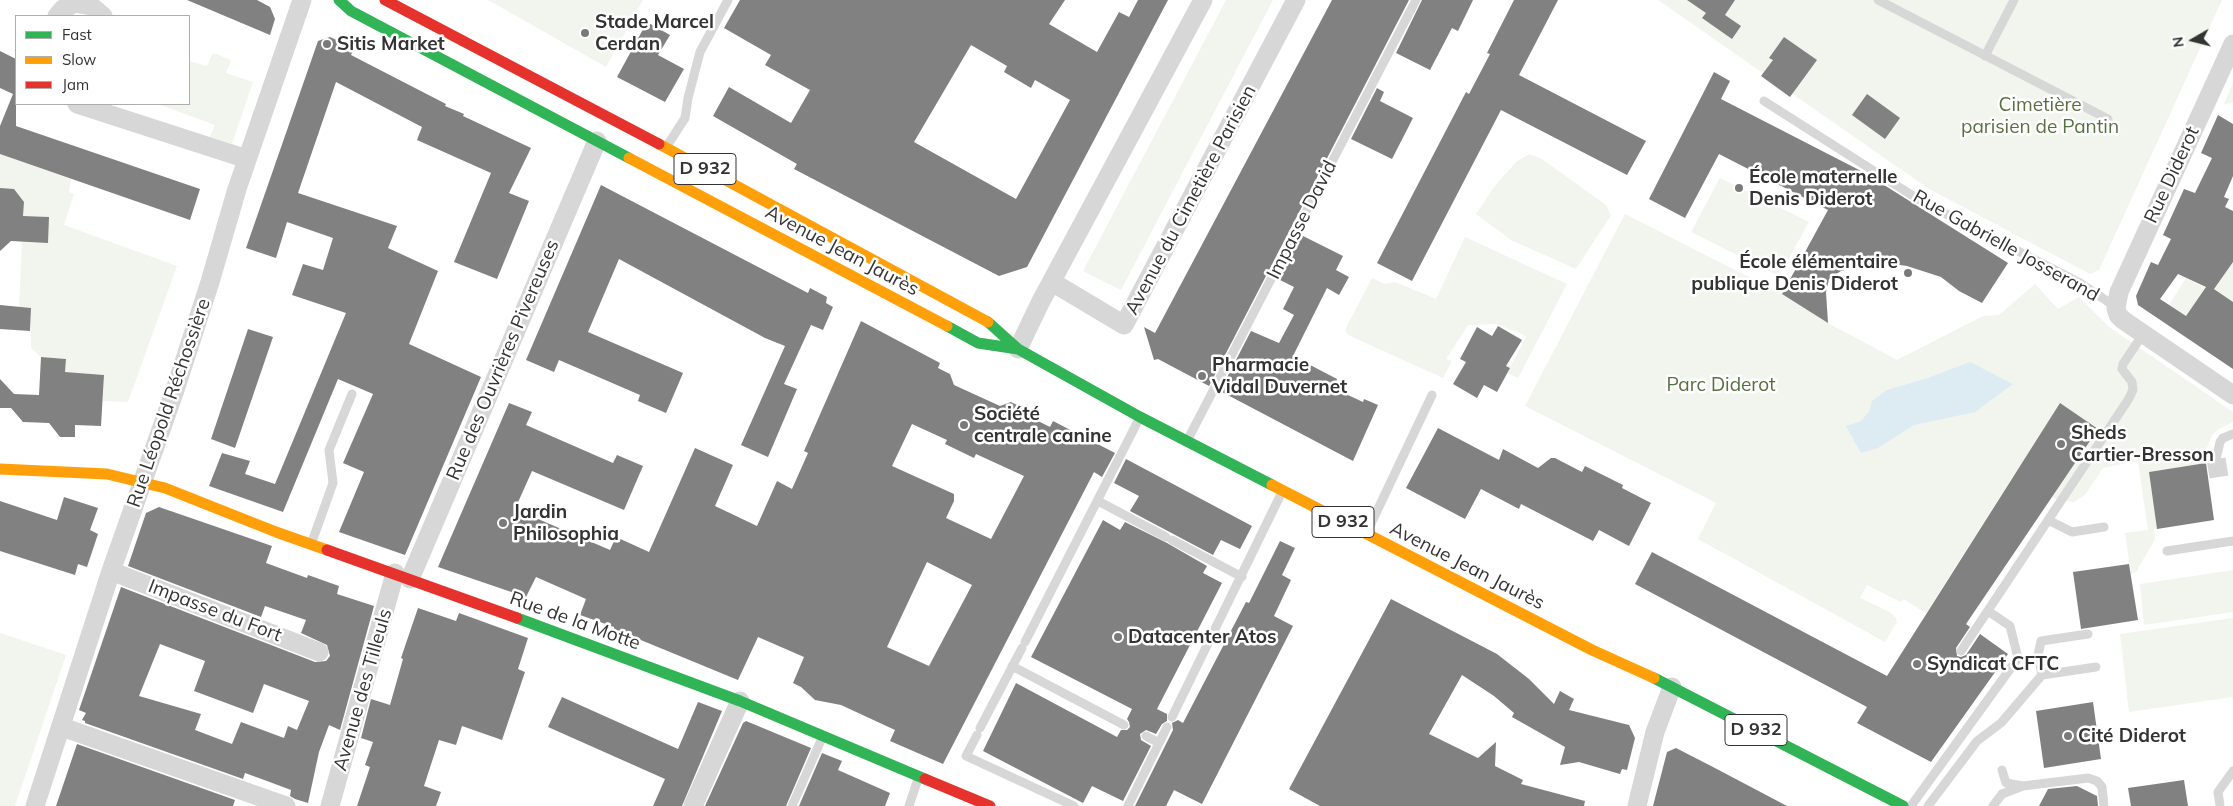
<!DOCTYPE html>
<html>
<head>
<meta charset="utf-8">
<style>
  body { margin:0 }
  #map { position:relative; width:2233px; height:806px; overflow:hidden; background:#fff; font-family:Mulish,sans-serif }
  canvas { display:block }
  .legend { position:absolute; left:15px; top:15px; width:175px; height:90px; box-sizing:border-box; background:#fff; border:1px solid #adadad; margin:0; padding:6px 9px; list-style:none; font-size:15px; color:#333 }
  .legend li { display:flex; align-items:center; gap:10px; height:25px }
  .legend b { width:25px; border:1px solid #adadad }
  .north { position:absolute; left:2168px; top:15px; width:50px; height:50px; -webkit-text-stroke:4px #fff; paint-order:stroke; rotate:262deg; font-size:14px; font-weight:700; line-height:20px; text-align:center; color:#333 }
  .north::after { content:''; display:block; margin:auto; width:18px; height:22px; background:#333; clip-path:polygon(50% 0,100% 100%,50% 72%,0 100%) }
</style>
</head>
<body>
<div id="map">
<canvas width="2233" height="806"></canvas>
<ul class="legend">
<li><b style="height:6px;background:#30b455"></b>Fast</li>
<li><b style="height:6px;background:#ff9f0a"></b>Slow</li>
<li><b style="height:6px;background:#e5322d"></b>Jam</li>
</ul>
<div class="north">N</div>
</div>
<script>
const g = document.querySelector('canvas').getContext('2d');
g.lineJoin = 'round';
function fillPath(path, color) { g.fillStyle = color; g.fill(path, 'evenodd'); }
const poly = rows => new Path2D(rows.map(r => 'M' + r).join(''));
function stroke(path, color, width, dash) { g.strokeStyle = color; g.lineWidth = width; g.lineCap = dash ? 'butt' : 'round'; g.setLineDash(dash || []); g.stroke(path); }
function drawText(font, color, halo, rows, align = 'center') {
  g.font = font + ' Mulish,sans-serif'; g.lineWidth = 5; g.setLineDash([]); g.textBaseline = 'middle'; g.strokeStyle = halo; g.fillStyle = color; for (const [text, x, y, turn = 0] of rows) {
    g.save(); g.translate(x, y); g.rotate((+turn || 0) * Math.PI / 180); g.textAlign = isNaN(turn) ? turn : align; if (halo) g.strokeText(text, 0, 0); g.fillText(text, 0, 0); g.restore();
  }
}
fillPath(poly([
  [488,0,643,0,606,67],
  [1226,0,1273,0,1121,290,1083,271],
  [1658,0,2222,0,2099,270,2090,274,1929,189],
  [213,53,231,60,226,73,253,82,232,144,210,137,215,125,158,104,189,104,189,61,207,66],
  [2233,83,2233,103,2224,104],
  [0,154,71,179,69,192,74,194,64,225,177,266,128,402,103,401,104,375,65,372,66,359,41,357,31,348,31,308,19,307,22,242,48,217,23,216,24,202,0,189],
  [1529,154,1542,159,1606,205,1611,215,1576,269,1511,240,1476,214,1494,187,1516,162],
  [1720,178,1809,222,1779,276,1691,232],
  [1625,214,1782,294,1828,323,1897,360,1983,316,1999,315,2035,284,2058,309,2079,297,2109,327,2233,412,2233,422,2219,429,2212,435,2205,453,2206,463,2149,472,2157,529,2154,529,2155,539,2136,572,2131,574,2125,533,2148,530,2138,461,2103,468,2085,495,2074,502,2057,500,2015,473,1926,613,1903,599,1901,602,1867,585,1860,598,1890,612,1896,618,1897,622,1885,642,1698,539,1716,503,1525,406],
  [1465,237,1567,284,1518,378,1507,373,1526,337,1520,333,1496,324,1468,325,1446,359,1452,361,1443,378,1348,335,1345,330,1372,278,1384,284,1395,282,1436,299],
  [2233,262,2233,302,2208,284],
  [2186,278,2205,288,2186,316,2169,305],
  [2233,570,2233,612,2144,625,2140,584],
  [2233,618,2233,697,2129,712,2120,634],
  [0,633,66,655,15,806,0,806]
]), '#f1f5ed');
fillPath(poly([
  [1970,362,2013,384,1975,412,1914,425,1878,448,1861,453,1846,426,1861,421,1869,412,1872,401,1887,390,1928,378]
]), '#ddebf3');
fillPath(poly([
  [187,0,257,0,270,7,275,19,270,35],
  [740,0,1065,0,1049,24,1097,52,1119,12,1129,17,1138,0,1168,0,1027,267,999,276,794,169,797,164,713,116,729,87,791,123,810,90,765,65,771,55,724,28],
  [971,45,1007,66,1004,72,1031,88,1035,80,1070,100,1016,199,914,142],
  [1332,0,1409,0,1209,386,1158,359,1154,360,1144,327,1155,333],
  [1422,0,1473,0,1458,31,1452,28,1430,70,1396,53],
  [1514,0,1558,0,1519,75,1646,141,1627,175,1501,110,1412,281,1377,263,1466,92,1469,94,1490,54,1487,53],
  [1687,0,1735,0,1725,15,1741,26,1732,39,1702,18,1706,13],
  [647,22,670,35,658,55,684,69,665,102,617,77],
  [330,37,354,48,351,55,446,104,445,106,464,114,463,116,531,148,509,193,529,201,497,279,454,262,491,173,417,140,422,127,336,82,298,193,397,226,388,248,438,271,409,344,481,377,405,555,339,532,364,472,343,463,373,394,338,379,283,512,209,486,222,453,250,461,245,474,275,484,346,313,292,295,303,264,323,270,333,238,287,222,276,258,246,248,318,41],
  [1784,37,1817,60,1790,97,1761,76,1773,60,1769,58],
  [0,51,16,59,16,126,200,189,190,220,0,154,0,126,13,94,0,88],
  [1714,72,1730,81,1721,99,1865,173,2008,263,1982,303,1959,291,1941,277,1907,266,1886,263,1862,265,1841,271,1829,279,1826,292,1828,323,1782,294,1828,210,1719,154,1685,218,1649,199],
  [1377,88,1384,92,1380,101,1413,118,1392,159,1351,139],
  [1867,94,1900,118,1885,139,1852,115],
  [2218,115,2233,124,2233,176,2224,197,2229,199,2225,207,2233,211,2233,262,2214,289,2233,302,2233,369,2138,305,2136,296,2151,262,2158,265,2171,239,2163,235,2184,189,2195,193,2212,158,2201,153],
  [2178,274,2206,287,2186,316,2160,299],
  [601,185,808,293,810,288,827,297,826,303,833,307,823,330,811,325,784,384,797,389,768,457,741,445,785,346,765,338,619,259,588,332,683,373,666,413,638,401,640,395,559,360,554,372,526,360],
  [0,188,14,189,24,202,23,216,49,217,48,243,11,241,0,251],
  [1301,235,1343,256,1336,270,1349,277,1339,295,1327,288,1293,356,1337,379,1335,389,1363,402,1364,399,1378,405,1353,461,1220,391,1251,331,1279,343,1294,315,1283,309,1294,287,1278,279],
  [0,305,31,308,30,331,0,329],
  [861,321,940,363,938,368,950,374,954,385,1000,406,1011,402,1025,409,1022,413,1050,427,1053,421,1115,453,1102,477,1094,472,943,764,890,741,895,730,841,705,815,700,801,687,793,683,804,657,758,637,738,680,614,629,614,627,580,615,586,599,536,577,526,597,438,567,509,403,532,412,526,425,613,463,617,455,643,466,624,510,532,471,515,509,610,550,616,537,649,552,695,448,733,465,715,506,757,526,777,481,792,489,808,453,804,451],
  [912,424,947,440,945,444,974,458,976,454,1024,476,991,539,946,518,954,501,954,494,892,466],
  [927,562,972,585,929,666,887,647],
  [1498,326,1522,340,1506,366,1510,368,1497,392,1484,385,1477,398,1453,384,1466,362,1460,359,1477,327,1492,336],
  [248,329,273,337,235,448,211,439],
  [41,357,66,359,65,372,104,375,101,426,75,425,75,437,60,437,49,423,23,422,11,408,0,408,0,379,14,394,39,395],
  [2060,403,2098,429,1966,624,1970,627,1956,648,1957,656,1961,657,1966,655,1980,634,2008,654,1931,762,1857,723,1867,707,1635,584,1652,552,1887,676],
  [1438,428,1499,460,1503,449,1538,468,1551,458,1555,458,1582,472,1585,466,1623,485,1622,488,1651,503,1629,546,1599,530,1593,541,1521,504,1519,509,1481,489,1465,519,1406,488],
  [1126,459,1252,526,1240,549,1221,540,1213,555,1130,511,1139,496,1114,483],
  [2206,463,2214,520,2157,529,2149,472],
  [64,497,98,508,90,530,98,534,87,567,78,564,75,575,0,551,0,501,57,520],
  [159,507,272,546,266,563,307,578,308,575,339,586,337,594,374,606,340,730,329,725,319,752,308,803,295,799,290,796,291,790,267,781,245,773,243,779,85,723,85,721,82,720,86,713,79,710,121,587,315,662,326,661,330,656,327,645,301,633,306,620,265,606,261,617,128,566,146,513],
  [160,644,205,661,194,691,253,713,264,684,309,701,297,730,288,726,284,738,241,722,232,744,195,730,201,714,139,696],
  [1103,520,1120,530,1125,522,1167,543,1207,566,1203,573,1222,583,1157,709,1167,714,1167,721,1162,724,1156,734,1146,730,1140,734,1141,740,1151,746,1123,801,1092,786,1083,803,983,751,1016,683,1117,737,1121,730,1127,730,1130,727,1129,722,1127,719,1132,709,1031,657],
  [1280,541,1295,548,1282,575,1291,580,1274,616,1293,626,1202,804,1174,790,1166,806,1135,806,1173,730,1172,723,1178,720,1183,723,1246,602,1249,603],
  [2129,564,2138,620,2081,629,2073,572],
  [1391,599,1497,654,1529,679,1554,704,1560,691,1574,699,1569,710,1629,725,1635,738,1627,770,1622,769,1620,774,1579,762,1560,765,1565,747,1512,717,1514,713,1494,696,1462,675,1429,734,1478,758,1496,742,1495,766,1523,780,1521,784,1585,801,1584,806,1320,806,1289,789],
  [418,608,456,621,459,613,528,638,518,669,525,672,502,740,462,726,456,745,439,740,424,786,441,792,436,806,357,806,370,767,365,765,373,742,361,738,371,699,390,705,403,659,401,658],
  [562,697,678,749,698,702,722,711,682,806,653,806,665,779,548,727],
  [2093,702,2101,759,2044,768,2036,711],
  [746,721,811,748,786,806,705,806,743,723],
  [77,744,235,800,233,806,56,806],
  [1676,748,1713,767,1787,806,1653,806,1667,752],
  [822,753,842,761,838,770,890,793,885,806,799,806],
  [2184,780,2188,806,2131,806,2128,788],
  [2077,786,2097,796,2098,806,2039,806,2048,789]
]), '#818181');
stroke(poly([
  [2216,459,2219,477]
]), '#d6d6d6', 19, [19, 9]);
stroke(poly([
  [1878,0,2108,119],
  [1985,56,2014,0],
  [1764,101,1921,201,2080,283,2116,307],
  [667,146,685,118,688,98,700,52,728,0],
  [1188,439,1416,0],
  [2216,459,2220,442,2223,438,2233,434],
  [1098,501,1166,537],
  [2048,520,2072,532,2104,527],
  [1368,530,1432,395],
  [1172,540,1242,577],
  [312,542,333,483,329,450,352,394],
  [2167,551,2233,541],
  [1025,642,1139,419],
  [1961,651,2128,400,2133,390,2132,382,2122,369,2123,364,2143,334],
  [1012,666,1124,725],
  [2042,675,2038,655,2041,641,2088,634],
  [1172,717,1282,492],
  [980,728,1022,648],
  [977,735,966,756,1074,806],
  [1146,736,1159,743],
  [2002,770,2006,783,2023,786],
  [792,806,822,738],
  [909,806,918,779],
  [1128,806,1167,727],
  [1911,806,2018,658,2010,626,1988,611],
  [1928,806,1977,741,2001,723,2042,675,2096,667],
  [1993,806,2002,794,2023,786,2088,778,2097,781,2102,787,2104,806],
  [2220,806,2218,792,2233,771]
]), '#d7d7d7', 9);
stroke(poly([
  [57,16,63,9,75,3,91,6,103,16],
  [2233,44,2119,292,2116,308,2118,315,2123,320,2233,395],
  [77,104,247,159],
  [1052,282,1124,325,1296,0],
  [1018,349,1040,303,1203,0],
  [111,571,319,652],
  [410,579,597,141],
  [62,727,286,806],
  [35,806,111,571,175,390,210,282,237,189,302,0],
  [330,806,395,573],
  [693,806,740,701],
  [1637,806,1655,732,1672,687]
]), '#d7d7d7', 19);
stroke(poly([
  [339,0,351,11,629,158],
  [988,322,1018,349,1140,417,1272,485],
  [947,326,978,343,1018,349],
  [517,618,740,701,925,779],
  [1654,678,1903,806]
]), '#30b455', 11);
stroke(poly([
  [659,144,988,322],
  [629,158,947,326],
  [0,469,107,474,165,488,276,532,327,550],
  [1272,485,1592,650,1654,678]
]), '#ff9f0a', 11);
stroke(poly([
  [385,0,659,144],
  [327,550,517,618],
  [925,779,990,806]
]), '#e5322d', 11);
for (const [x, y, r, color] of [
  [585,33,5,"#7a7a7a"],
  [327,44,5,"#7a7a7a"],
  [1739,188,5,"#7a7a7a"],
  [1908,273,5,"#7a7a7a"],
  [1202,376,5,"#7a7a7a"],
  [964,425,5,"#7a7a7a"],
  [2061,444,5,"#7a7a7a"],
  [503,523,5,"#7a7a7a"],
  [1118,637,5,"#7a7a7a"],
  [1917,664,5,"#7a7a7a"],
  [2068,736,5,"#7a7a7a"]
]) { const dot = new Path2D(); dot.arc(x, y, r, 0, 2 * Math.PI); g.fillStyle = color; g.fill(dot); stroke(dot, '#fff', 2); }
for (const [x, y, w] of [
  [705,169,62],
  [1343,522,62],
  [1756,730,62]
]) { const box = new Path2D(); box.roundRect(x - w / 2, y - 15.5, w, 31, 4); g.fillStyle = '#fff'; g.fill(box); stroke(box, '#333', 1); }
drawText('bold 18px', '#333', null, [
  ["D 932",705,169],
  ["D 932",1343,522],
  ["D 932",1756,730]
]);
drawText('bold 19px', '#333', '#fff', [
  ["Stade Marcel",595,22],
  ["Cerdan",595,44],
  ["Sitis Market",337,44],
  ["École maternelle",1749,177],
  ["Denis Diderot",1749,199],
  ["École élémentaire",1898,262,"right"],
  ["publique Denis Diderot",1898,284,"right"],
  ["Pharmacie",1212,365],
  ["Vidal Duvernet",1212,387],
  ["Société",974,414],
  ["centrale canine",974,436],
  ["Sheds",2071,433],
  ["Cartier-Bresson",2071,455],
  ["Jardin",513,512],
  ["Philosophia",513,534],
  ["Datacenter Atos",1128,637],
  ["Syndicat CFTC",1927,664],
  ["Cité Diderot",2078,736]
], 'left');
drawText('19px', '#56703f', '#fff', [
  ["Cimetière",2040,105],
  ["parisien de Pantin",2040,127],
  ["Parc Diderot",1721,385]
]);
drawText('19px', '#333', '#fff', [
  ["Rue Diderot",2172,175,-65],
  ["Avenue du Cimetière Parisien",1191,200,-62],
  ["Impasse David",1302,220,-63],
  ["Rue Gabrielle Josserand",2006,246,29],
  ["Avenue Jean Jaurès",842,251,28],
  ["Rue des Ouvrières Pivereuses",503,360,-67],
  ["Rue Léopold Réchossière",169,403,-71],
  ["Avenue Jean Jaurès",1467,566,27],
  ["Impasse du Fort",215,611,21],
  ["Rue de la Motte",575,621,20],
  ["Avenue des Tilleuls",363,690,-74]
]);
</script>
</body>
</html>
